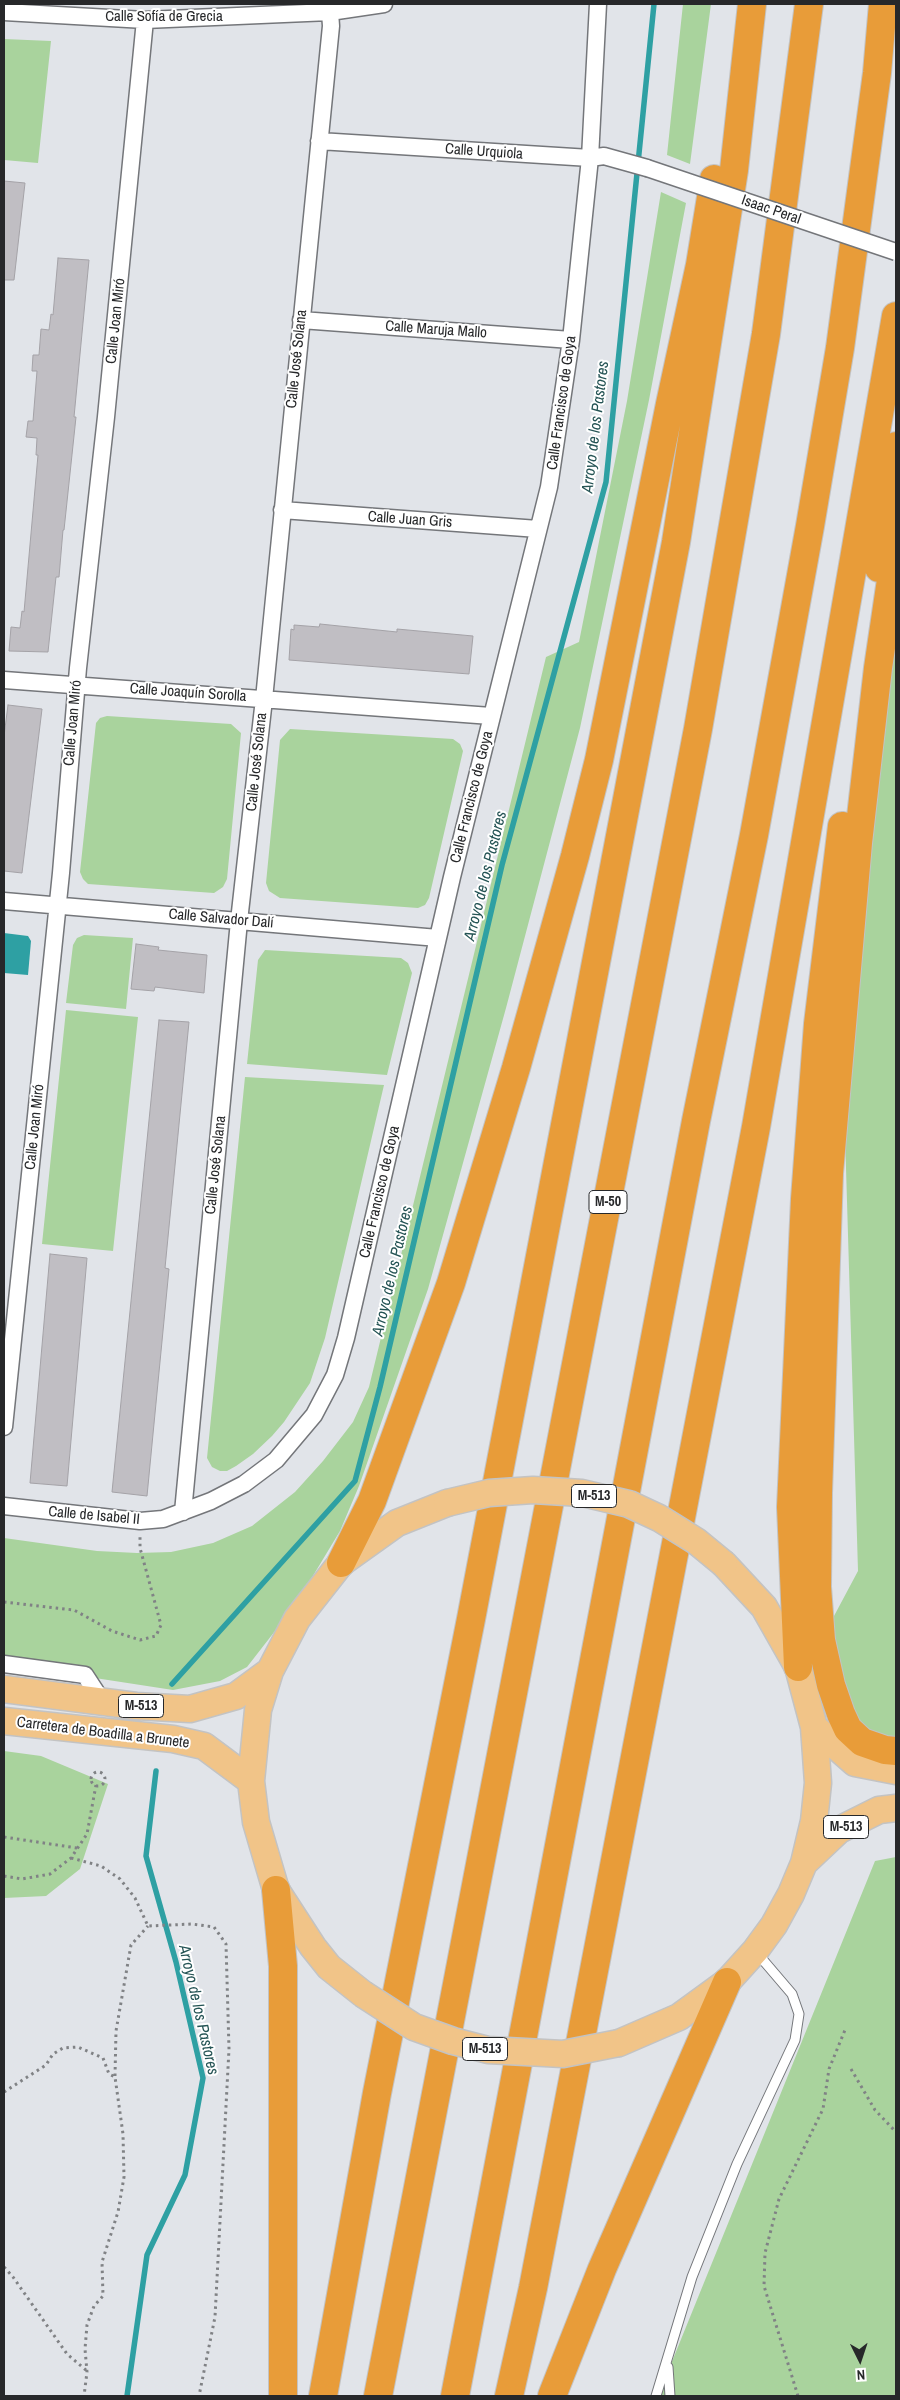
<!DOCTYPE html>
<html>
<head>
<meta charset="utf-8">
<style>
  body { margin:0 }
  #map { position:relative; width:900px; height:2400px; overflow:hidden; background:#e1e4e9; font-family:"Archivo Narrow",sans-serif }
  canvas { display:block }
  .frame { position:absolute; inset:0; border:5px solid #27282a; pointer-events:none }
  .north { position:absolute; left:835px; top:2335px; width:50px; height:50px; -webkit-text-stroke:4px #fff; paint-order:stroke; rotate:176deg; font-size:14px; font-weight:700; line-height:20px; text-align:center; color:#27282a }
  .north::after { content:''; display:block; margin:auto; width:18px; height:22px; background:#27282a; clip-path:polygon(50% 0,100% 100%,50% 72%,0 100%) }
</style>
</head>
<body>
<div id="map">
<canvas width="900" height="2400"></canvas>
<div class="frame"></div>
<div class="north">N</div>
</div>
<script>
const g = document.querySelector('canvas').getContext('2d');
g.lineJoin = 'round';
function fillPath(path, color) { g.fillStyle = color; g.fill(path, 'evenodd'); }
const poly = rows => new Path2D(rows.map(r => 'M' + r).join(''));
function stroke(path, color, width, dash) { g.strokeStyle = color; g.lineWidth = width; g.lineCap = dash ? 'butt' : 'round'; g.setLineDash(dash || []); g.stroke(path); }
function drawText(font, color, halo, rows, align = 'center') {
  g.font = font + ' "Archivo Narrow",sans-serif'; g.lineWidth = 4; g.setLineDash([]); g.textBaseline = 'middle'; g.strokeStyle = halo; g.fillStyle = color; for (const [text, x, y, turn = 0] of rows) {
    g.save(); g.translate(x, y); g.rotate((+turn || 0) * Math.PI / 180); g.textAlign = isNaN(turn) ? turn : align; if (halo) g.strokeText(text, 0, 0); g.fillText(text, 0, 0); g.restore();
  }
}
fillPath(poly([
  [683,4,711,4,690,164,667,155],
  [4,39,51,41,38,163,4,160],
  [661,192,686,203,649,400,580,728,506,1008,428,1289,359,1486,340,1531,296,1604,247,1667,220,1681,173,1690,4,1664,4,1538,97,1551,137,1553,171,1552,213,1543,252,1526,295,1492,323,1461,353,1422,369,1387,546,657,579,642,627,401],
  [896,601,896,1748,857,1730,826,1631,858,1571,843,1067],
  [107,716,231,724,241,733,227,879,223,887,214,893,88,884,83,879,80,872,96,723,100,718],
  [290,729,453,739,460,744,463,751,429,898,425,905,418,908,280,898,269,891,266,883,280,740],
  [84,935,133,938,126,1009,66,1003,73,945,77,938],
  [265,950,401,958,408,963,412,973,387,1075,247,1064,258,960],
  [66,1010,138,1017,113,1251,42,1244],
  [245,1077,384,1085,325,1338,310,1383,284,1422,272,1436,253,1454,236,1466,227,1471,220,1471,212,1467,207,1458],
  [4,1751,41,1756,108,1784,80,1869,46,1896,4,1898],
  [896,1857,896,2396,658,2396,875,1861]
]), '#a9d39d');
fillPath(poly([
  [4,933,28,936,31,941,28,975,4,973]
]), '#2ea0a3');
stroke(poly([
  [172,1684,355,1481,380,1387,502,865,606,482,654,4],
  [127,2396,147,2255,185,2175,203,2078,176,1962,146,1856,156,1771]
]), '#2ea0a3', 5.5);
const building = poly([
  [4,181,25,183,14,280,4,280,4,181],
  [58,258,89,260,74,417,76,417,64,530,63,530,59,577,56,577,48,652,9,651,11,627,20,628,22,611,24,612,38,455,36,455,37,438,26,437,28,421,33,421,37,371,32,371,33,355,39,355,41,329,49,330,51,314,53,315,58,258],
  [320,624,397,632,397,629,473,636,469,674,289,660,291,629,294,630,294,625,319,627,320,624],
  [8,705,42,709,22,873,4,871,4,736,8,705],
  [136,944,159,947,158,950,207,955,204,993,155,987,154,991,131,989,136,944],
  [159,1020,189,1022,165,1268,169,1269,147,1496,112,1492,159,1020],
  [50,1254,87,1258,67,1486,30,1483,50,1254]
]);
fillPath(building, '#c0bec3');
stroke(building, '#a4a2a7', 1);
const service = poly([
  [668,2367,670,2396],
  [656,2396,692,2277,737,2164,795,2040,799,2014,792,1994,757,1953]
]);
const minor = poly([
  [4,12,145,20,330,12,384,4],
  [319,141,590,158,604,156,647,168],
  [301,320,571,340],
  [282,510,538,529],
  [4,680,491,716],
  [4,901,438,938],
  [4,1427,61,873,78,668,106,417,145,20],
  [4,1506,140,1521,163,1519,211,1501,244,1484,276,1460,314,1415,335,1375,346,1338,452,877,549,487,571,340,590,158,598,4],
  [183,1512,239,921,264,699,331,26,330,12],
  [4,1664,85,1675,102,1701]
]);
const primary = poly([
  [4,1689,136,1706,190,1709,236,1696,270,1671],
  [4,1721,173,1739,204,1746,251,1781],
  [814,1727,855,1763,896,1771],
  [804,1863,839,1830,879,1810,896,1808],
  [363,1994,329,1967,313,1947,276,1890,256,1822,251,1781,258,1710,270,1671,297,1619,341,1563,397,1523,447,1503],
  [619,2043,679,2017,727,1982,755,1951,774,1925,791,1894,804,1863,814,1821,818,1783,814,1727,798,1667,764,1607,724,1564]
]);
const motorway = poly([
  [896,546,878,668,858,843,829,1173,818,1493,817,1587,821,1640,831,1685,841,1714,848,1729,862,1742,885,1750,896,1751],
  [879,568,896,446],
  [341,1563,372,1501,451,1283,516,1068,575,856,599,760,670,404,700,265,714,179],
  [798,1667,791,1507,805,1199,818,1024,842,826],
  [276,1890,283,1966,283,2396],
  [323,2396,377,2093,471,1619,676,542,734,170,752,4],
  [378,2396,698,729,766,334,809,4],
  [455,2396,696,1121,754,835,810,526,840,348,877,73,883,4],
  [509,2396,533,2288,756,1127,896,316],
  [552,2396,602,2269,727,1982]
]);
stroke(service, '#74767a', 11);
stroke(minor, '#74767a', 19);
stroke(primary, '#c3c3c3', 29);
stroke(motorway, '#c3c3c3', 30);
stroke(poly([
  [4,1602,74,1610,112,1631,140,1640,156,1636,161,1625,140,1548,140,1536],
  '91 1779a7 7 0 1 1 14 0a7 7 0 1 1-14 0Z',
  [4,1837,77,1848],
  [71,1858,101,1866,120,1879,135,1898,148,1926,192,1924,214,1927,226,1944,229,2049,215,2317,199,2396],
  [4,1876,22,1879,50,1874,71,1858,87,1834,96,1785],
  [851,2069,875,2110,896,2132],
  [115,2076,116,2031,131,1945,148,1926],
  [4,2092,46,2065,53,2054,63,2048,78,2047,103,2058,109,2074,115,2077,123,2134,124,2177,118,2212,102,2262,103,2296,94,2306,87,2325,85,2349,87,2372,84,2396],
  [4,2267,13,2277,67,2354,87,2371],
  [798,2396,764,2286,765,2253,779,2199,823,2109,829,2069,845,2030]
]), '#808285', 3, [2.5, 4]);
stroke(service, '#fff', 9);
stroke(minor, '#fff', 16);
stroke(primary, '#f1c488', 26);
stroke(motorway, '#e89c39', 28);
const minorBridge = poly([
  [647,168,896,252]
]);
const primaryBridge = poly([
  [447,1503,489,1493,533,1490,582,1493,629,1504,659,1518,696,1541,724,1564],
  [363,1994,414,2027,453,2041,488,2050,563,2054,619,2043]
]);
stroke(minorBridge, '#74767a', 19, []);
stroke(primaryBridge, '#c3c3c3', 29, []);
stroke(minorBridge, '#fff', 16);
stroke(primaryBridge, '#f1c488', 26);
for (const [x, y, w] of [
  [608,1202,38],
  [594,1496,45],
  [141,1706,45],
  [846,1827,45],
  [485,2049,45]
]) { const box = new Path2D(); box.roundRect(x - w / 2, y - 11.5, w, 23, 4); g.fillStyle = '#fff'; g.fill(box); stroke(box, '#27282a', 1); }
drawText('bold 14px', '#27282a', null, [
  ["M-50",608,1202],
  ["M-513",594,1496],
  ["M-513",141,1706],
  ["M-513",846,1827],
  ["M-513",485,2049]
]);
drawText('15px', '#27282a', '#fff', [
  ["Calle Sofía de Grecia",164,17],
  ["Calle Urquiola",484,152,4],
  ["Isaac Peral",771,210,19],
  ["Calle Joan Miró",116,321,-84],
  ["Calle Maruja Mallo",436,330,4],
  ["Calle José Solana",297,359,-84],
  ["Calle Francisco de Goya",562,403,-82],
  ["Calle Juan Gris",410,520,4],
  ["Calle Joaquín Sorolla",188,693,4],
  ["Calle Joan Miró",73,723,-85],
  ["Calle José Solana",257,762,-84],
  ["Calle Francisco de Goya",472,797,-76],
  ["Calle Salvador Dalí",221,919,5],
  ["Calle Joan Miró",35,1127,-84],
  ["Calle José Solana",216,1165,-84],
  ["Calle Francisco de Goya",380,1192,-77],
  ["Calle de Isabel II",94,1516,5],
  ["Carretera de Boadilla a Brunete",103,1733,7]
]);
drawText('italic 16px', '#255455', '#fff', [
  ["Arroyo de los Pastores",596,427,-83],
  ["Arroyo de los Pastores",486,876,-76],
  ["Arroyo de los Pastores",393,1271,-77],
  ["Arroyo de los Pastores",198,2010,77]
]);
</script>
</body>
</html>
